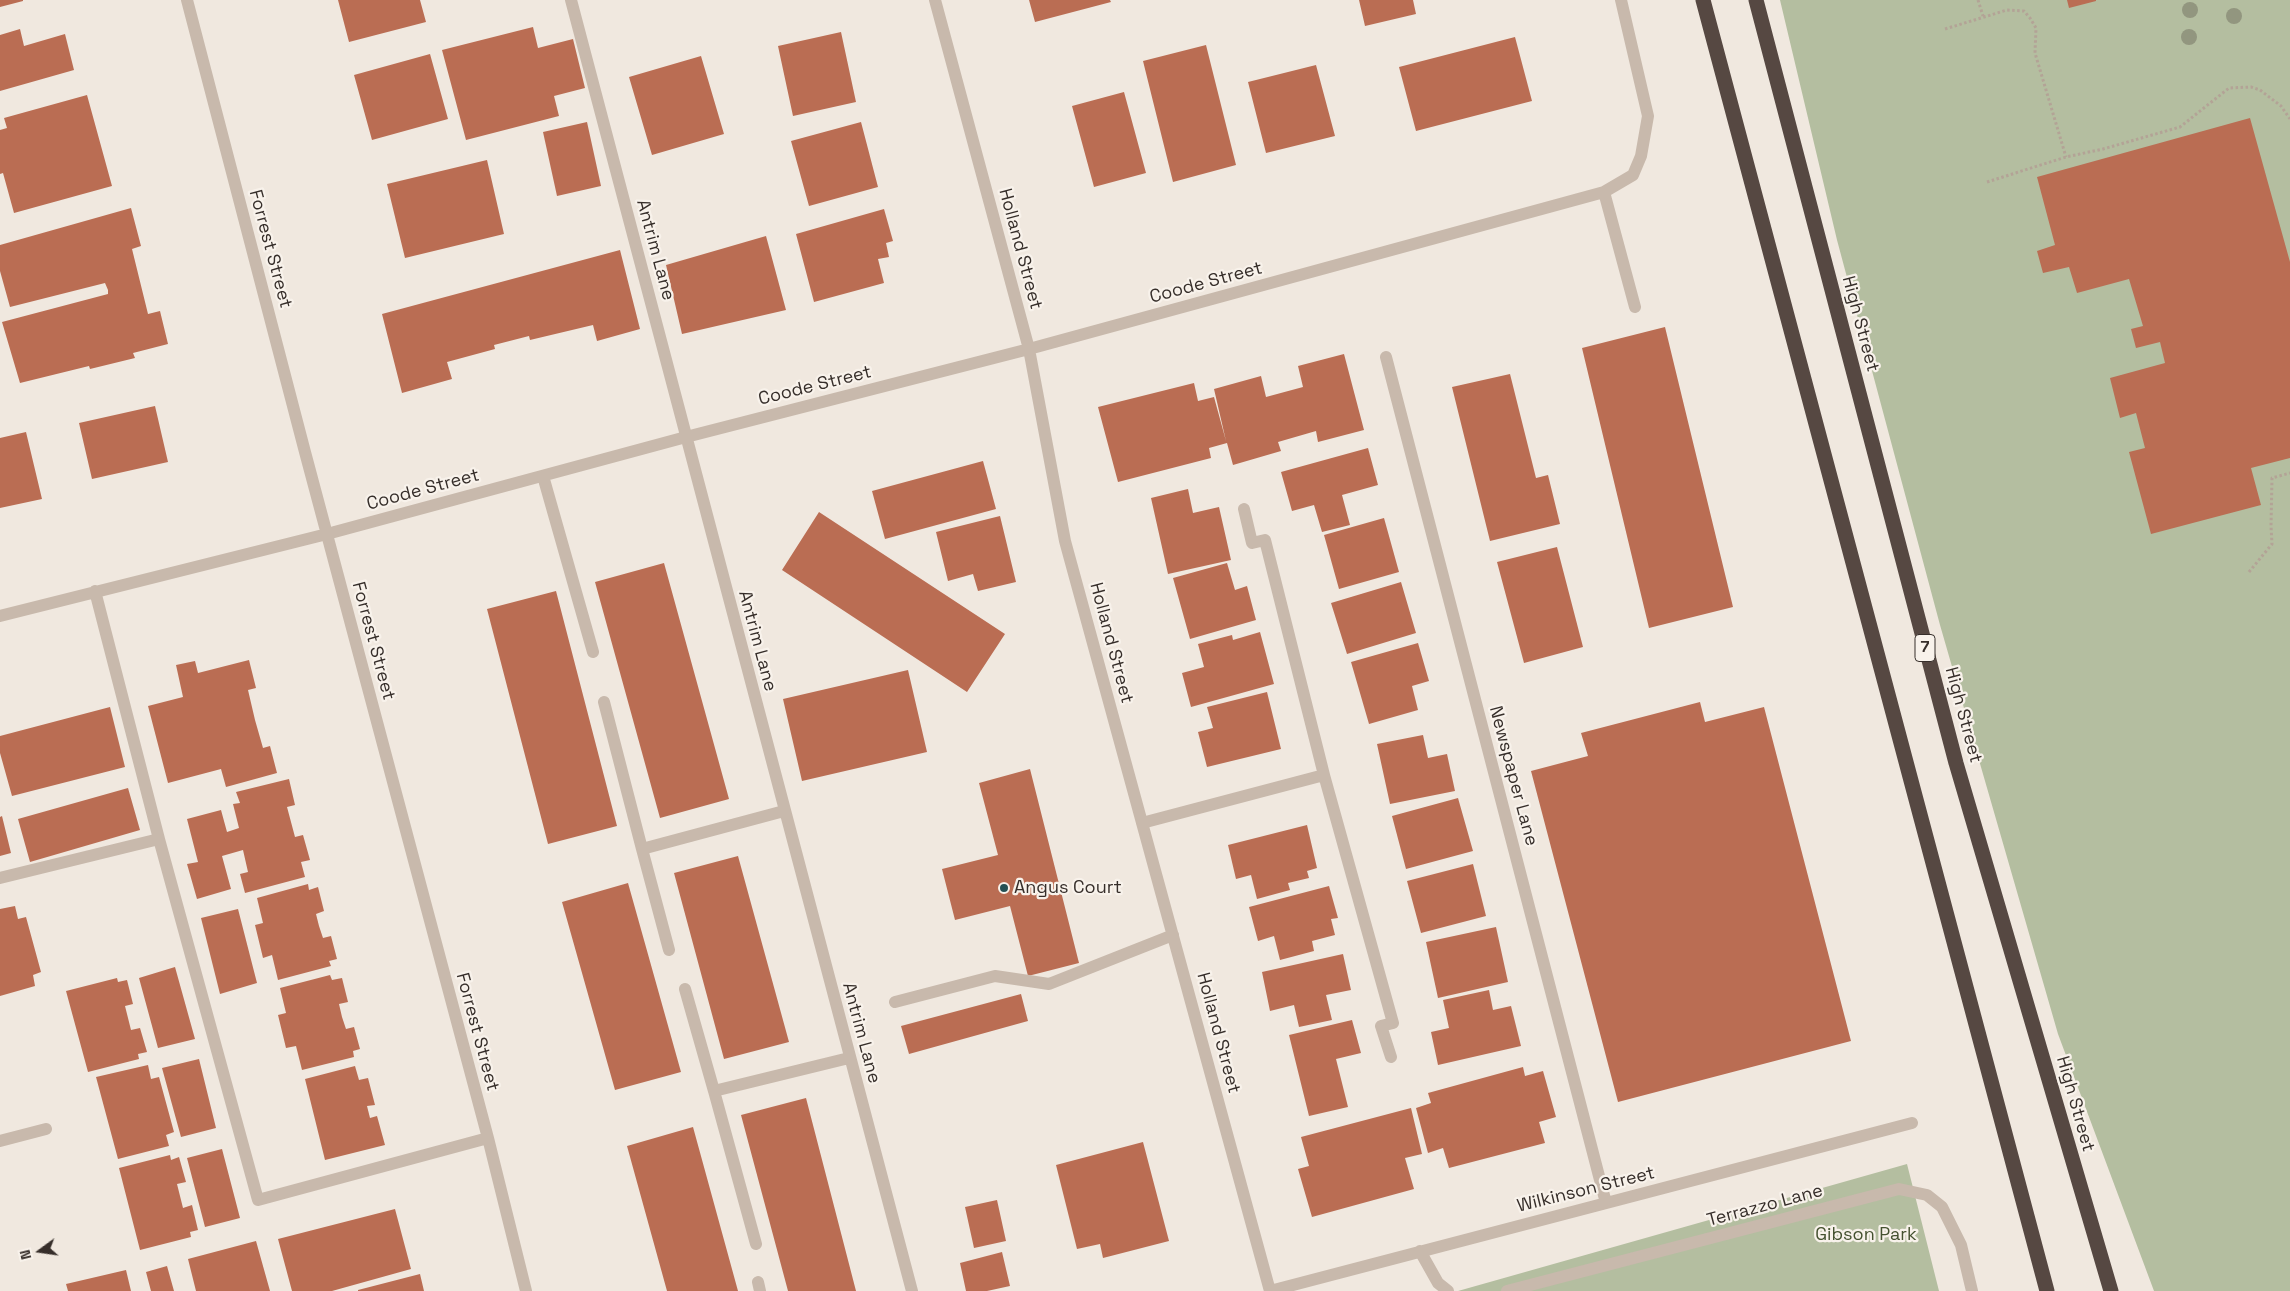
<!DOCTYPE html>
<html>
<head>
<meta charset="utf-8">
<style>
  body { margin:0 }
  #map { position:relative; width:2290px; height:1291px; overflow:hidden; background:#f0e8df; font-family:"Space Grotesk",sans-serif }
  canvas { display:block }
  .north { position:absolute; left:15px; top:1226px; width:50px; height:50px; -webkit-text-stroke:4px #f8f2eb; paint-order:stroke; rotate:256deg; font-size:14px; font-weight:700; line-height:20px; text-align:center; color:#362e2a }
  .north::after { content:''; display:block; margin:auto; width:18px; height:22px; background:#362e2a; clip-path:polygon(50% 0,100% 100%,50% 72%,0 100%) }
</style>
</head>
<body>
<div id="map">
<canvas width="2290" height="1291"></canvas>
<div class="north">N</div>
</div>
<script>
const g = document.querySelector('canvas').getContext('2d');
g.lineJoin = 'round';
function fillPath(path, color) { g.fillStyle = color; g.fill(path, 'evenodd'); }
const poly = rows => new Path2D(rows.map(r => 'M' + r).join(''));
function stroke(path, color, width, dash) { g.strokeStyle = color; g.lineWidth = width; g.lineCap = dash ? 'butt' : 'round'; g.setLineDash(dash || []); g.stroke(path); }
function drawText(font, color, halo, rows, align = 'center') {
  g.font = font + ' "Space Grotesk",sans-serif'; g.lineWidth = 4.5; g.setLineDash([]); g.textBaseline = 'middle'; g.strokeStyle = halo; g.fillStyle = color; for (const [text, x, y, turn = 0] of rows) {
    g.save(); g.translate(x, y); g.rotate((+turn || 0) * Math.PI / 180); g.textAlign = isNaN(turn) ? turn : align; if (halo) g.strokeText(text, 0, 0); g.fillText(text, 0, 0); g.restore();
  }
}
fillPath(poly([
  [1780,0,2290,0,2290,1291,2154,1291,2058,1034,1940,625,1837,240],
  [1907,1164,1939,1291,1458,1291]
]), '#b4bea0');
fillPath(poly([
  [0,0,23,0,23,1,0,7],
  [338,0,420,0,426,22,349,42],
  [1029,0,1110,0,1111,2,1035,22],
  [1359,0,1413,0,1416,14,1365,26],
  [2067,0,2096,0,2096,1,2069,8],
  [533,27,538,48,573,39,585,88,554,96,559,116,466,140,442,50],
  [20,29,24,46,65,34,74,70,0,91,0,35],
  [841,32,856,102,793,116,778,46],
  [1515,37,1532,101,1416,131,1399,67],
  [1206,45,1236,165,1173,182,1143,61],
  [430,54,448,119,372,140,354,75],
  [701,56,724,134,652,155,629,77],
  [1316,65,1335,136,1266,153,1248,82],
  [1124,92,1146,173,1094,187,1072,106],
  [87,95,112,186,14,213,3,173,0,174,0,130,7,128,4,118],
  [2250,118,2290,262,2290,458,2251,468,2261,505,2151,534,2129,452,2145,448,2136,413,2120,418,2110,378,2165,363,2160,342,2136,348,2131,329,2143,326,2129,279,2077,293,2069,267,2043,273,2037,251,2055,245,2037,177],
  [587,122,601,186,557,196,543,132],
  [861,122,878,187,809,206,791,141],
  [487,160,504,234,405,258,387,184],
  [131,208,141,246,132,249,148,314,160,311,168,344,133,353,135,358,90,369,89,366,20,383,2,322,108,294,108,290,105,283,10,307,0,271,0,245],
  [884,209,893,241,886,243,889,257,878,259,884,283,814,302,796,234],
  [766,236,786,310,682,334,666,265],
  [620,250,640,329,597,341,593,325,530,340,529,336,494,345,495,349,447,362,452,379,402,393,382,314],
  [1665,327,1733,607,1649,628,1582,348],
  [1344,354,1364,430,1318,442,1316,431,1278,442,1281,451,1233,465,1227,443,1209,448,1211,458,1118,482,1098,407,1194,383,1198,401,1214,397,1226,441,1214,389,1261,376,1266,397,1303,387,1298,366],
  [1510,374,1536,478,1548,475,1560,524,1490,541,1452,387],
  [155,406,168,462,92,479,79,423],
  [26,432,42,499,0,508,0,438],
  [1368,448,1378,485,1342,495,1350,525,1322,532,1314,505,1292,511,1281,472],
  [983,461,996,509,885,539,872,491],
  [1188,489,1193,513,1219,507,1231,560,1168,574,1151,498],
  [819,512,1005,634,967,692,782,570],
  [1000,516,1016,582,978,591,973,574,948,581,936,532],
  [1384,518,1399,572,1339,589,1324,535],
  [1557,547,1583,647,1524,663,1497,562],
  [664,563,729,799,660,818,595,582],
  [1227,563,1235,590,1247,586,1256,620,1190,639,1173,578],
  [1401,582,1416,633,1347,654,1331,603],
  [556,591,617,826,548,844,487,609],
  [1260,632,1274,684,1191,707,1182,673,1204,667,1198,644,1232,635,1233,640],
  [1418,643,1429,681,1412,686,1418,710,1369,724,1351,662],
  [249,660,256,688,248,690,255,720,263,748,270,746,277,773,226,787,221,769,168,783,148,706,183,697,176,665,195,661,198,673],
  [908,670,927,752,802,781,783,699],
  [1267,692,1281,749,1207,767,1198,732,1213,728,1207,707],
  [1700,702,1705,722,1764,707,1851,1041,1618,1102,1531,771,1588,756,1581,733],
  [110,707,125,767,12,796,0,753,0,736],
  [1423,735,1428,758,1447,754,1455,791,1390,804,1377,744],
  [1030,769,1079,963,1028,976,1010,906,955,920,942,869,998,855,979,783],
  [289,779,295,805,287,807,295,837,303,835,310,860,301,862,305,877,245,893,240,874,248,872,243,850,222,856,231,889,197,899,187,864,198,862,187,819,221,810,227,832,239,828,233,804,240,803,236,792],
  [128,788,140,830,30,862,18,819],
  [1458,798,1473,851,1406,869,1392,816],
  [2,816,11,853,0,856,0,817],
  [1307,825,1317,868,1307,871,1309,878,1288,883,1290,890,1257,899,1251,875,1236,879,1228,845],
  [738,856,789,1042,724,1059,674,873],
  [1473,864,1486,916,1421,933,1407,881],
  [628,883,681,1072,615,1090,562,902],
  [308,884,309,890,318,887,324,911,316,914,319,926,323,938,331,936,337,959,329,961,331,966,278,980,272,955,263,958,255,925,263,923,257,898],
  [1329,886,1338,918,1331,919,1335,935,1312,941,1314,951,1280,960,1274,936,1258,941,1249,907],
  [15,906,18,919,26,917,41,972,33,975,35,986,0,996,0,909],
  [238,909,257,983,220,994,201,918],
  [1496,927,1508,982,1438,998,1426,942],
  [1343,954,1351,990,1326,995,1332,1020,1299,1027,1294,1005,1270,1011,1262,972],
  [175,967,195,1039,158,1048,139,978],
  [330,975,332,980,342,978,348,1002,339,1004,342,1017,346,1029,354,1027,360,1049,353,1051,354,1057,302,1070,296,1046,286,1048,278,1015,286,1013,280,988],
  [117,978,118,982,127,980,133,1004,125,1006,131,1030,140,1028,147,1052,138,1054,139,1059,88,1072,66,991],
  [1489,990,1493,1010,1511,1006,1521,1046,1438,1065,1431,1032,1449,1028,1443,1000],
  [1021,994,1028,1021,909,1054,901,1026],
  [1352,1020,1361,1053,1336,1059,1348,1107,1309,1116,1289,1035],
  [199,1059,216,1128,181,1137,162,1068],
  [148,1065,151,1079,159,1077,174,1132,166,1135,169,1146,118,1159,96,1077],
  [355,1066,359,1080,368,1078,375,1105,367,1106,370,1118,377,1116,385,1145,325,1160,305,1079],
  [1523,1067,1525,1076,1543,1071,1556,1117,1539,1122,1545,1143,1449,1168,1443,1148,1428,1153,1416,1108,1431,1103,1428,1093],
  [806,1098,856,1291,788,1291,741,1115],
  [1411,1108,1422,1154,1405,1158,1414,1189,1312,1217,1298,1169,1309,1166,1301,1137],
  [693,1127,738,1291,667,1291,627,1146],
  [1143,1142,1169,1241,1103,1258,1100,1244,1077,1249,1056,1165],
  [222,1149,240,1218,205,1227,187,1158],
  [170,1155,171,1160,179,1157,186,1182,177,1184,183,1208,192,1205,198,1230,190,1232,191,1237,140,1250,119,1168],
  [997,1200,1006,1241,974,1248,965,1207],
  [395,1209,411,1269,332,1291,292,1291,278,1239],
  [256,1241,270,1291,196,1291,188,1259],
  [1002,1252,1010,1286,987,1291,966,1291,960,1263],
  [167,1266,174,1291,151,1291,146,1272],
  [126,1270,131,1291,68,1291,66,1284],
  [420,1274,424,1291,358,1291,358,1290]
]), '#ba6d53');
stroke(poly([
  [1978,0,1983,16],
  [1945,29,2007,10,2024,11,2030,18,2036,28,2035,53,2066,157],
  [1987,182,2066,157,2103,149,2180,127,2229,88,2251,87,2260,90,2281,106,2290,119],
  [2249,572,2272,544,2271,526,2272,478,2290,473]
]), '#b3a396', 3, [2.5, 2.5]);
stroke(poly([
  [187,0,305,452,488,1138,526,1291],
  [571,0,912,1291],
  [935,0,1029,349,1065,541,1270,1291],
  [1604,192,1635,307],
  [1386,357,1606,1203],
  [543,476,593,652],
  [95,591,159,839],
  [0,616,327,534,686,437,1029,349,1604,192,1633,175,1641,156,1648,116,1621,0],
  [604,702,642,849,784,811],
  [1324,775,1393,1023,1381,1026,1391,1057],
  [1142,823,1324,775,1265,540,1252,543,1244,509],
  [642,849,669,950],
  [0,878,159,839,258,1200,488,1138],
  [685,989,714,1091,849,1058],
  [895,1002,995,976,1049,984,1173,935],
  [714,1091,756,1244],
  [0,1141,46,1129],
  [1420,1251,1438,1283,1448,1291],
  [758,1282,760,1291],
  [1270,1291,1912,1123],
  [1507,1291,1899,1189,1927,1195,1942,1207,1961,1245,1972,1291]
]), '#c8b9ac', 12);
stroke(poly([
  [1703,0,2047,1291],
  [1756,0,1956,763,2111,1291]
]), '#564842', 15);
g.fillStyle = '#92967f';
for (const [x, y] of [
  [2190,10],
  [2234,16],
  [2189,37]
]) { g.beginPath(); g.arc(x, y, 8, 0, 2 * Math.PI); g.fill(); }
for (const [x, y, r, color] of [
  [1004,888,5,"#235054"]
]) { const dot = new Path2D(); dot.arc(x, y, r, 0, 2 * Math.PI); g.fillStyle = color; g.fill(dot); stroke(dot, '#f8f2eb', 2); }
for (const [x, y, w] of [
  [1925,648,20]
]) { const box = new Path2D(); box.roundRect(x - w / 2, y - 13.5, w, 27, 4); g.fillStyle = '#f8f2eb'; g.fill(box); stroke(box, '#362e2a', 1); }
drawText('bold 16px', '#362e2a', null, [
  ["7",1925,648]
]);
drawText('18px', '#362e2a', '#f8f2eb', [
  ["Forrest Street",270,249,75],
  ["Holland Street",1020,249,75],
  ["Antrim Lane",655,250,75],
  ["Coode Street",1206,283,-15],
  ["High Street",1860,324,75],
  ["Coode Street",815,386,-14],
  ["Coode Street",423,490,-15],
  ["Forrest Street",373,641,75],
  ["Antrim Lane",757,641,75],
  ["Holland Street",1111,643,75],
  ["High Street",1963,715,75],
  ["Newspaper Lane",1513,776,75],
  ["Forrest Street",477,1032,75],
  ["Antrim Lane",861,1033,75],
  ["Holland Street",1218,1033,75],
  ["High Street",2075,1104,74],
  ["Wilkinson Street",1586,1190,-14],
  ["Terrazzo Lane",1765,1206,-15]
]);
drawText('18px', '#362e2a', '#f8f2eb', [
  ["Angus Court",1014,888]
], 'left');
drawText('18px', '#455230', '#f8f2eb', [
  ["Gibson Park",1866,1235]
]);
</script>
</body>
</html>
